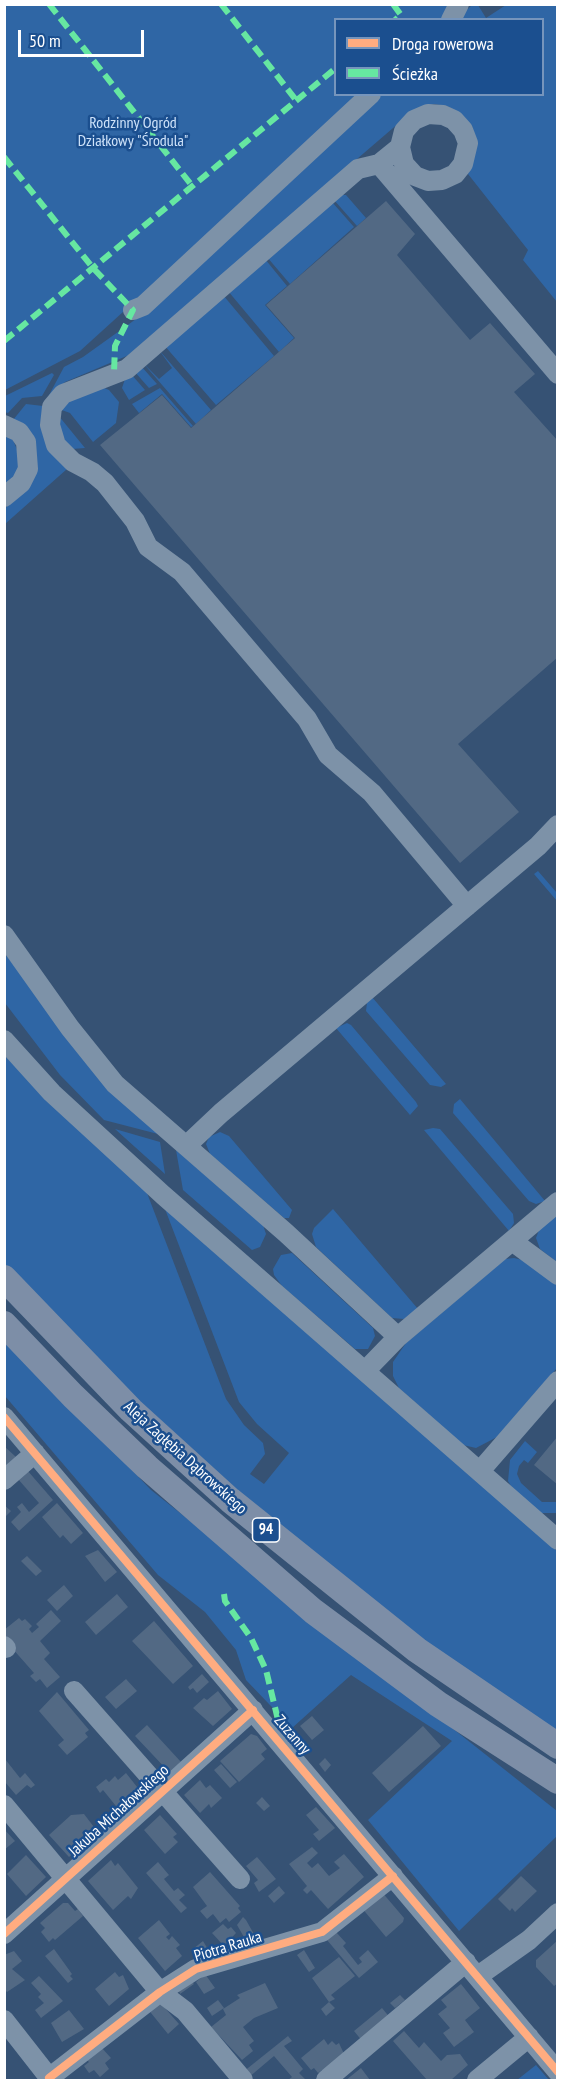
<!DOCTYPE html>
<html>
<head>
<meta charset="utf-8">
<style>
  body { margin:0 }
  #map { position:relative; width:562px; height:2085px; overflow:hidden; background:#365274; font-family:"PT Sans Narrow",sans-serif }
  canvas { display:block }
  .frame { position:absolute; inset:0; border:6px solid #fff; pointer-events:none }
  .legend { position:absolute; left:334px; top:18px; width:210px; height:78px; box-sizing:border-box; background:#1b4f8f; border:2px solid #7695bc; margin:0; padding:8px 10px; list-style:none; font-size:18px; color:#fff }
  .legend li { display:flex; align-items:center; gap:12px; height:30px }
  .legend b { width:30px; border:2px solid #7695bc }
  .scale { position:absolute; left:18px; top:30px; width:126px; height:27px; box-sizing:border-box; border:3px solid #fff; border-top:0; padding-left:8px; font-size:18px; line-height:21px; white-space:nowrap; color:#fff; -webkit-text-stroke:4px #1b4f8f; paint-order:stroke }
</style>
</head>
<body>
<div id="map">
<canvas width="562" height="2085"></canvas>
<div class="frame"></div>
<ul class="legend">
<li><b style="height:8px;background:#ffac80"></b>Droga rowerowa</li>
<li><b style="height:8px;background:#66e7a1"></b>Ścieżka</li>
</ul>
<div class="scale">50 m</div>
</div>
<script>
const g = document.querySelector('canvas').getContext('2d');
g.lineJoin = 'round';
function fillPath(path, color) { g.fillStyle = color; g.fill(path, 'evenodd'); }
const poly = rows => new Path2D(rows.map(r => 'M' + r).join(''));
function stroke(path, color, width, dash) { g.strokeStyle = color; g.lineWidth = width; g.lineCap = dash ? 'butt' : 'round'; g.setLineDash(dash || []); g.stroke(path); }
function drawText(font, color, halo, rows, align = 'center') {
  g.font = font + ' "PT Sans Narrow",sans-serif'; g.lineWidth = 5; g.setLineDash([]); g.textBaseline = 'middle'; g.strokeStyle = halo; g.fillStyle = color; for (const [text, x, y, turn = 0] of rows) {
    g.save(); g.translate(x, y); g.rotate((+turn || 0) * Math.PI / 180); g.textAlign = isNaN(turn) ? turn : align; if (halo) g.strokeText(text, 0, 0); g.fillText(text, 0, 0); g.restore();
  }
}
fillPath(poly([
  [5,5,451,5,442,19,336,20,336,94,362,95,80,351,5,390],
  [472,5,478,5,486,18,506,5,557,5,557,302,523,260,528,250,468,174,477,145,472,126,460,114,447,106,434,104,414,110,129,355,65,382,48,397,64,367,83,357,136,319,377,95,542,94,542,20,457,19],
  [340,195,346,195,366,218,357,226,334,200],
  [332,202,354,227,290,284,267,257],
  [265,259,287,286,265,305,294,338,279,352,228,291],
  [223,295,274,356,216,405,164,345],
  [159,350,211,410,196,424,143,363,159,379,172,368],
  [141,366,157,384,149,388,134,371],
  [52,373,54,375,42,396,22,398,8,413,5,412,5,396],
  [131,374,145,390,129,400,122,388,125,379],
  [100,386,109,390,119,402,116,423,93,442,70,413,59,409,64,401],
  [160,388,193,426,191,427,162,394,139,413,132,404],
  [26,404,43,406,42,433,67,469,5,524,4,509,24,492,13,420],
  [58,415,85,448,72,449,59,434],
  [4,434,13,440,21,459,18,473,4,488],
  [538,871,557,893,557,901,534,874],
  [4,953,158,1134,104,1120,60,1075,5,1003],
  [372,997,446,1084,441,1087,430,1085,366,1011,367,1003],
  [347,1023,351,1025,416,1102,418,1106,410,1115,336,1028],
  [4,1055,147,1193,226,1399,244,1425,263,1443,265,1454,250,1474,264,1484,289,1453,257,1424,239,1402,165,1209,557,1551,557,1735,509,1705,279,1528,106,1372,5,1264],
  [460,1099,545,1201,536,1204,529,1201,453,1113,454,1104],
  [433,1128,440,1129,513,1214,514,1223,509,1231,424,1130],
  [115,1129,160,1142,165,1174],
  [220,1132,229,1136,292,1210,289,1218,284,1218,210,1154,206,1144,209,1137],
  [176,1150,263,1225,266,1234,260,1247,252,1250,183,1190],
  [333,1209,418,1309,404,1319,392,1318,316,1247,312,1234,314,1228],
  [557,1214,557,1262,540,1249,536,1238,539,1230],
  [292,1253,373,1328,375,1336,368,1349,355,1349,282,1286,274,1275,273,1269,281,1255],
  [514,1258,526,1261,557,1285,557,1368,497,1437,476,1448,463,1445,399,1388,393,1376,393,1362,406,1343,505,1259],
  [4,1337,151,1490,557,1811,557,1836,459,1931,368,1820,452,1741,351,1675,292,1728,246,1680,236,1650,205,1612,158,1575,5,1396],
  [525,1441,537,1452,528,1463,524,1460,519,1466,517,1474,521,1483,542,1502,557,1502,557,1513,539,1513,514,1491,508,1481,510,1460],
  [536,2065,549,2080,517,2080]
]), '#2f66a5');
fillPath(poly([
  [386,201,415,234,397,255,470,340,490,323,535,374,514,392,558,441,558,657,458,744,519,812,460,863,100,445,162,395,191,428,295,338,266,305],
  [558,1436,558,1485,534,1465],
  [4,1446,16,1457,4,1468],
  [27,1470,53,1500,19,1531,11,1522,21,1512,17,1507,22,1503,29,1512,39,1503,18,1479],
  [57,1503,83,1533,71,1544,63,1535,60,1538,42,1517],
  [4,1505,11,1511,4,1518],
  [98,1550,117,1572,105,1582,85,1556],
  [27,1556,42,1571,36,1576,21,1561],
  [64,1585,73,1596,57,1611,47,1600],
  [117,1594,128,1607,96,1635,85,1622],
  [51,1610,61,1621,40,1641,50,1653,44,1659,60,1677,47,1688,40,1679,36,1682,30,1676,34,1673,4,1639,4,1630,19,1618,22,1621,25,1619,32,1626,29,1629,32,1633,39,1627,36,1624],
  [154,1621,193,1666,173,1684,132,1641],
  [202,1674,209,1682,197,1693,193,1688,190,1690,188,1687],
  [126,1679,137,1691,116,1709,105,1697],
  [218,1691,232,1709,213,1726,193,1708,204,1698,207,1700],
  [57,1692,89,1730,85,1733,88,1737,67,1755,58,1745,64,1740,39,1711],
  [312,1716,324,1730,312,1740,300,1726],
  [147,1725,181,1762,169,1772,135,1736],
  [423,1726,441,1746,389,1792,372,1773],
  [251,1734,257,1736,267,1749,261,1754,265,1759,239,1782,220,1761],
  [325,1758,331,1765,325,1772,319,1764],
  [5,1759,20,1778,25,1773,35,1785,31,1788,27,1785,16,1795,5,1782],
  [221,1764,237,1782,230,1788,214,1770],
  [126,1773,141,1792,120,1811,103,1790,100,1793,96,1787,106,1779,109,1782,115,1776,118,1780],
  [200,1780,206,1788,210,1785,222,1798,211,1808,209,1804,200,1813,184,1795],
  [262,1797,270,1806,264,1811,256,1803],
  [316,1807,335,1828,319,1841,313,1834,319,1830,306,1815],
  [84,1814,97,1831,69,1857,49,1835,71,1815],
  [160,1815,177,1834,173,1837,178,1842,165,1854,144,1830],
  [4,1829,15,1841,4,1850],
  [312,1847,318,1853,307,1863,312,1868,318,1863,329,1876,340,1868,334,1862,344,1854,364,1877,328,1909,311,1890,307,1894,303,1890,307,1886,289,1864],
  [26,1855,46,1877,26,1896,7,1874],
  [257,1857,276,1879,259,1892,254,1883,258,1880,246,1866],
  [111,1860,115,1866,118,1863,138,1888,131,1899,128,1896,113,1910,88,1881],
  [158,1862,169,1875,164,1879,174,1891,178,1888,185,1895,179,1900,187,1908,181,1913,146,1873],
  [210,1872,240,1906,238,1908,241,1912,229,1922,226,1918,220,1923,213,1914,207,1919,200,1911,207,1906,193,1887],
  [521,1876,537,1891,515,1912,512,1908,510,1911,498,1899],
  [279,1886,285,1893,274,1903,268,1896],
  [381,1891,404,1918,403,1922,386,1937,361,1907],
  [63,1903,68,1903,75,1911,78,1909,83,1916,55,1940,53,1938,49,1942,41,1932,45,1928,40,1923],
  [243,1917,246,1920,259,1943,248,1944,237,1925],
  [159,1920,170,1934,166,1937,169,1940,172,1936,180,1945,176,1948,182,1956,165,1971,138,1938],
  [223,1924,228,1929,231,1927,236,1933,224,1946,212,1933],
  [336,1932,346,1943,343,1946,358,1965,362,1962,359,1958,368,1950,378,1962,359,1978,327,1940],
  [558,1940,558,1983,554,1986,536,1967,536,1960],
  [203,1941,209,1951,200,1959,193,1949],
  [54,1949,72,1974,70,1976,73,1979,68,1983,45,1956],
  [304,1950,315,1968,309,1972,297,1955],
  [14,1951,22,1961,12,1969,25,1980,7,1992,4,1989,4,1955],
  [339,1957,355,1976,331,1995,335,1999,329,2002,312,1978],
  [115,1972,119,1977,123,1975,129,1989,109,2006,95,1989],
  [205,1974,215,1988,204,1994,196,1982],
  [39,1976,63,2001,41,2018,35,2010,44,2003,38,1997,41,1994,31,1983],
  [189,1979,194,1984,180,1994,178,1987],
  [265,1983,278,2008,254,2018,243,2027,254,2041,249,2045,253,2051,242,2060,211,2027,226,2015,223,2009,240,1998,237,1995],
  [461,1984,480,2008,465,2020,474,2032,454,2047,443,2033,450,2028,438,2014,447,2007,441,2000],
  [400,1995,405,2000,395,2008,390,2003],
  [157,1999,179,2024,168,2034,147,2008],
  [218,2000,224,2008,212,2016,207,2008],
  [329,2002,335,2008,326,2016,321,2009],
  [382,2008,391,2019,363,2042,354,2031],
  [69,2010,84,2029,62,2042,51,2023],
  [404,2031,419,2048,424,2042,441,2061,447,2055,460,2054,468,2065,451,2080,427,2080,393,2041],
  [288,2036,292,2041,284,2046,303,2069,299,2073,305,2079,288,2080,292,2077,274,2056,248,2078,243,2072],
  [324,2039,328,2045,332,2041,336,2045,339,2043,345,2056,324,2073,322,2070,318,2073,314,2068,311,2070,301,2058],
  [101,2047,111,2058,105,2063,109,2069,100,2077,94,2070,89,2073,84,2066,89,2062,86,2059],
  [361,2068,370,2080,346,2080]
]), '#526984');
stroke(poly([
  [451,20,459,4],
  [400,147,404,164,415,176,428,181,442,180,455,174,463,164,468,143,463,130,454,120,443,115,428,114,414,120,404,131,400,147,379,164,558,374],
  [379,164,358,169,127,369,63,394,52,407,50,425,56,445,73,462,92,472,105,483,135,521,148,547,182,572,307,719,328,755,372,793,467,906],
  [133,310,143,306,371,94],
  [4,425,19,432,26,442,28,469,21,483,4,497],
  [4,935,70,1028,115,1084,286,1233,398,1337],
  [4,1040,52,1093,163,1195,558,1540],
  [186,1146,221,1113,538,846,558,825],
  [512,1241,558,1275],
  [366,1370,398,1337,558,1202],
  [4,1417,558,2072],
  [480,1471,558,1381],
  [4,1480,35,1453],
  [4,1646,6,1648],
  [74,1691,240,1879],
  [4,1805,160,1992,185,2011,243,2080],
  [4,1934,253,1710],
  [478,1976,529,1940,558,1913],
  [4,2020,51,2080],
  [49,2078,160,1992,196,1969,322,1932,393,1876],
  [326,2080,466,1962],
  [477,2080,529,2037]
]), '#7d92a8', 20);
stroke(poly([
  [4,1278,131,1410,230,1500,417,1650,558,1746],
  [4,1324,73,1396,147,1467,313,1611,438,1704,558,1781]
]), '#7d8ea7', 26);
stroke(poly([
  [49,4,193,187],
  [221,4,296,100],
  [393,4,401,15,395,20],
  [4,157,93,268,133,310,115,346,114,373],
  [4,341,336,68],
  [224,1594,225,1601,251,1638,266,1670,279,1724]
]), '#66e7a1', 6, [12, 6]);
stroke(poly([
  [4,1417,558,2072],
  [4,1934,253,1710],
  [49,2078,160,1992,196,1969,322,1932,393,1876]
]), '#ffac80', 8);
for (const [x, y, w] of [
  [266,1530,27]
]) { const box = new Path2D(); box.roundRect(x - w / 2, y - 12, w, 24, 4.5); g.fillStyle = '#1b4f8f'; g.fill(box); stroke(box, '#fff', 1.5); }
drawText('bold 15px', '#fff', null, [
  ["94",266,1530]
]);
drawText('16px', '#cfe3fa', '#1b4f8f', [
  ["Rodzinny Ogród",133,123],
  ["Działkowy \"Środula\"",133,141]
]);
drawText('16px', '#fff', '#1b4f8f', [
  ["Aleja Zagłębia Dąbrowskiego",185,1458,42],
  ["Zuzanny",292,1735,49],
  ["Jakuba Michałowskiego",119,1811,-42],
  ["Piotra Rauka",228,1947,-17]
]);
</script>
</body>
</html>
